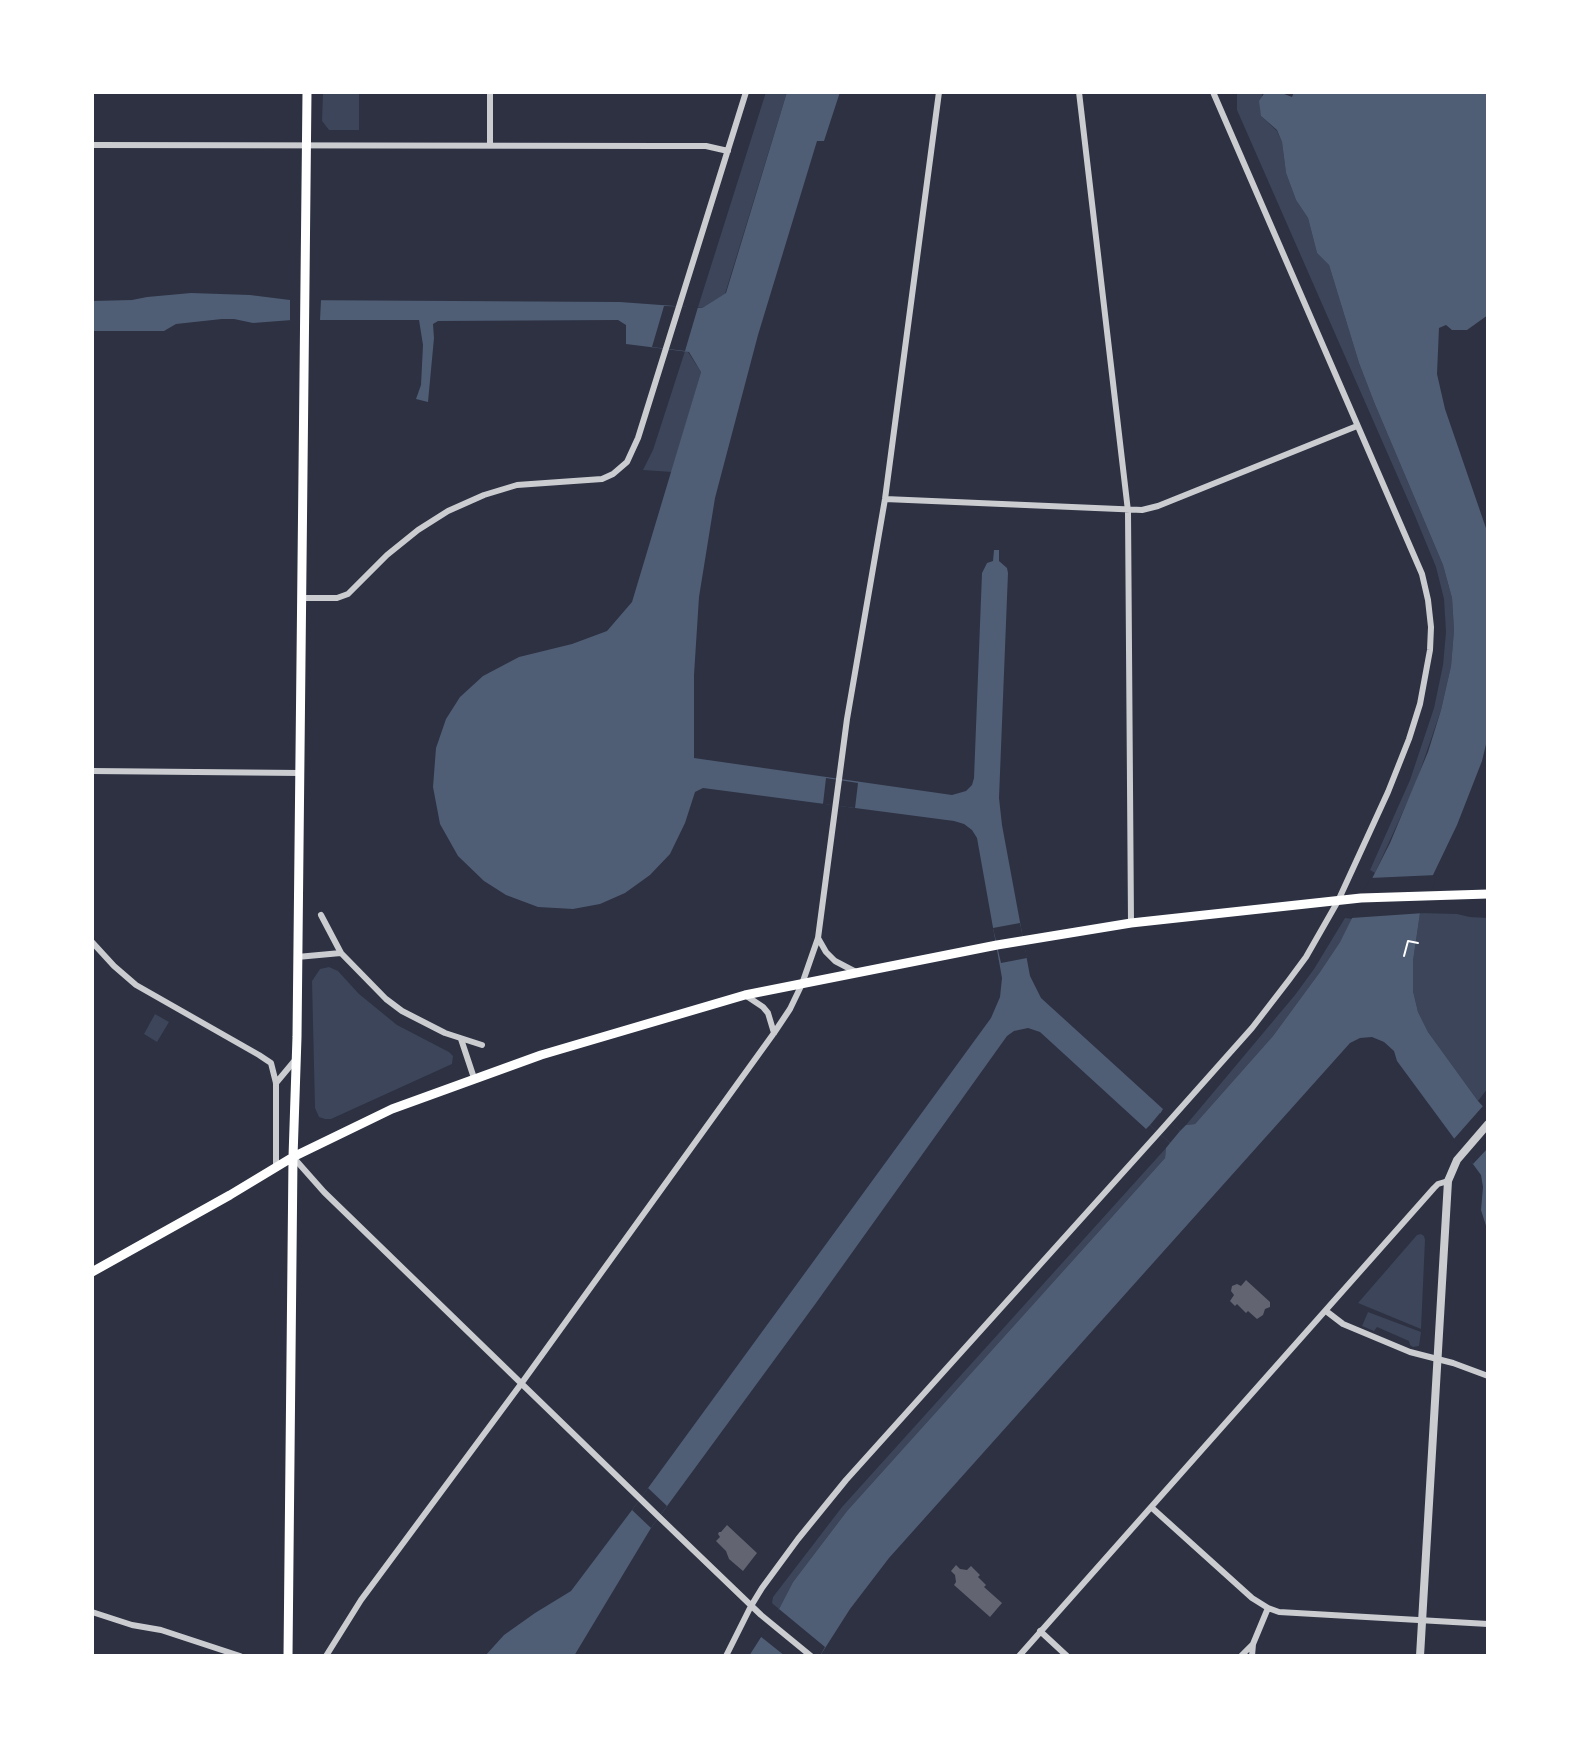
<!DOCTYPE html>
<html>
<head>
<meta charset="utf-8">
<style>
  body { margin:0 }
  #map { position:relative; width:1580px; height:1748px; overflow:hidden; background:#2d3142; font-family:Lato,sans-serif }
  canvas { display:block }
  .frame { position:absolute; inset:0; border:94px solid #fff; pointer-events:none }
</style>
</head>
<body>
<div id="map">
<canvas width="1580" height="1748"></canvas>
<div class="frame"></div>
</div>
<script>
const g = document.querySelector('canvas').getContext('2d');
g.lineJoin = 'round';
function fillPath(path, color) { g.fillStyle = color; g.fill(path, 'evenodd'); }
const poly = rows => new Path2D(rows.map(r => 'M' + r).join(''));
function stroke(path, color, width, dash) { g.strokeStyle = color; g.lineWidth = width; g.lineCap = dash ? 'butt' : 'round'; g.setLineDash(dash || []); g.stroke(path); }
fillPath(poly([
  [323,92,359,92,359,130,329,130,322,121],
  [766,92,787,92,725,294,702,308,698,307],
  [1237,92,1265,92,1262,94,1261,116,1277,131,1282,142,1286,173,1296,200,1308,218,1317,253,1329,265,1359,363,1374,402,1443,565,1452,598,1454,630,1451,666,1441,710,1416,783,1375,873,1370,870,1410,780,1434,708,1443,665,1446,632,1444,599,1436,567,1415,516,1237,110],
  [685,351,688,352,701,372,672,472,643,470,653,450],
  [1420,913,1457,914,1470,917,1488,918,1488,1088,1478,1101,1428,1032,1418,1012,1413,991,1413,961],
  [1345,918,1353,919,1340,942,1320,972,1273,1036,1195,1124,1186,1125,1295,995,1314,969],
  [329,967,338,971,359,994,397,1025,449,1052,453,1056,452,1064,331,1119,325,1119,319,1117,315,1108,312,981,320,969],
  [155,1014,169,1022,157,1042,144,1034],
  [1166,1148,1165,1158,847,1511,793,1582,779,1609,774,1605,772,1603,773,1597,842,1507],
  [1421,1234,1424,1236,1425,1240,1421,1329,1358,1303,1417,1235],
  [1368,1312,1421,1332,1419,1346,1413,1347,1410,1345,1409,1341,1377,1327,1374,1331,1362,1326]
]), '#3c4559');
fillPath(poly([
  [787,92,840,92,824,141,817,141,758,335,715,498,699,597,694,675,694,758,952,795,966,791,972,785,974,778,982,573,987,563,993,561,994,550,999,550,999,561,1007,568,1008,573,999,798,1002,825,1030,976,1041,998,1163,1109,1160,1114,1180,1131,1186,1125,1195,1124,1273,1036,1320,972,1340,942,1390,843,1428,752,1441,710,1451,666,1454,630,1452,598,1443,565,1374,402,1359,363,1329,265,1317,253,1308,218,1296,200,1286,173,1282,142,1277,130,1261,116,1259,101,1265,92,1279,92,1292,97,1294,92,1488,92,1488,315,1467,330,1452,330,1446,325,1439,328,1437,374,1445,409,1488,534,1488,736,1482,761,1457,825,1433,875,1420,913,1413,961,1413,991,1418,1012,1428,1032,1478,1101,1488,1112,1488,1232,1481,1210,1483,1187,1481,1175,1397,1061,1394,1051,1384,1042,1372,1037,1360,1038,1350,1043,889,1558,850,1609,820,1656,749,1656,779,1609,793,1582,847,1511,1165,1158,1166,1148,1170,1143,1150,1125,1146,1129,1040,1032,1028,1028,1014,1031,1007,1036,816,1303,651,1528,574,1656,485,1656,504,1635,535,1613,571,1591,632,1510,991,1018,1000,997,1002,978,977,838,972,830,964,824,954,821,703,788,695,792,685,823,670,854,650,875,625,893,600,904,573,909,538,907,506,895,484,881,458,856,440,824,433,787,436,748,446,719,460,697,483,676,519,657,572,644,607,631,632,602,701,372,689,352,626,344,626,325,618,320,438,321,433,324,434,338,428,402,416,399,421,385,423,345,419,320,292,320,253,323,234,319,222,319,176,324,164,331,92,331,92,301,132,300,147,297,191,293,250,295,290,300,620,302,702,308,726,293]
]), '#4f5d75');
fillPath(poly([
  [290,300,321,300,320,320,290,320],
  [664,306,698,307,685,351,652,347],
  [826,778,858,783,855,808,823,804],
  [1437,875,1424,913,1351,918,1370,878],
  [1020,923,1027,958,1001,963,993,928],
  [1483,1106,1488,1110,1488,1148,1473,1164,1453,1140],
  [1160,1113,1180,1131,1170,1143,1150,1125],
  [648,1488,667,1506,651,1528,632,1510],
  [779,1609,825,1647,820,1656,785,1656,760,1636]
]), '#2d3142');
fillPath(poly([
  [1246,1280,1270,1302,1270,1307,1265,1309,1263,1315,1257,1319,1248,1311,1246,1313,1237,1304,1235,1306,1230,1301,1234,1295,1231,1291,1232,1286,1237,1284,1241,1286],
  [727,1525,757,1553,743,1571,729,1559,726,1551,716,1541,720,1537,718,1534,719,1532,721,1532],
  [956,1565,960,1569,967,1570,971,1566,980,1575,978,1577,986,1585,984,1587,1002,1603,990,1617,954,1585,956,1582,955,1575,951,1571]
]), '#626471');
stroke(poly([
  [1404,956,1408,941,1418,943]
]), '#fff', 2);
stroke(poly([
  [1079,92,1128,511,1131,923],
  [92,145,661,146,706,146,728,151],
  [490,145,490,92],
  [885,499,1142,510,1158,506,1357,426],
  [302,598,337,598,348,594,387,555,418,530,448,511,484,495,517,485,602,479,613,474,627,462,638,438,746,92],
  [92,771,300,773],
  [321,915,341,953,386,999,402,1011,445,1033,482,1045],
  [818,938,826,952,835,961,856,972],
  [92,942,114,966,136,985,259,1055,271,1063,276,1083,276,1168],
  [297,957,341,953],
  [745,995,763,1007,768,1013,774,1033],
  [461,1039,474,1078],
  [276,1083,296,1059],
  [293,1157,324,1192,659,1517,761,1615,811,1656],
  [1326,1311,1343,1324,1410,1352,1453,1363,1488,1376],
  [1151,1507,1252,1598,1268,1608,1279,1612,1488,1624],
  [92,1612,132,1625,161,1630,240,1656],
  [1040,1631,1067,1656],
  [326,1656,361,1600,521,1384,774,1033,790,1009,802,984,818,938,847,719,885,499,939,92],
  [726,1656,751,1606,762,1588,798,1539,846,1480,1163,1128,1252,1028,1289,980,1306,957,1338,901,1388,792,1409,739,1420,704,1430,650,1431,627,1428,600,1422,574,1213,92],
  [1019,1656,1434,1188,1438,1184,1448,1181],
  [1241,1656,1253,1644,1268,1608],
  [1252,1656,1253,1644]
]), '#caccd0', 6);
stroke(poly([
  [1420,1656,1448,1181,1457,1160,1488,1124]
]), '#caccd0', 8);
stroke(poly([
  [92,1272,230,1195,293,1157,392,1109,541,1055,745,995,997,945,1131,923,1361,898,1488,894],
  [288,1656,293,1157,297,1037,307,92]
]), '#fff', 9);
</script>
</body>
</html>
